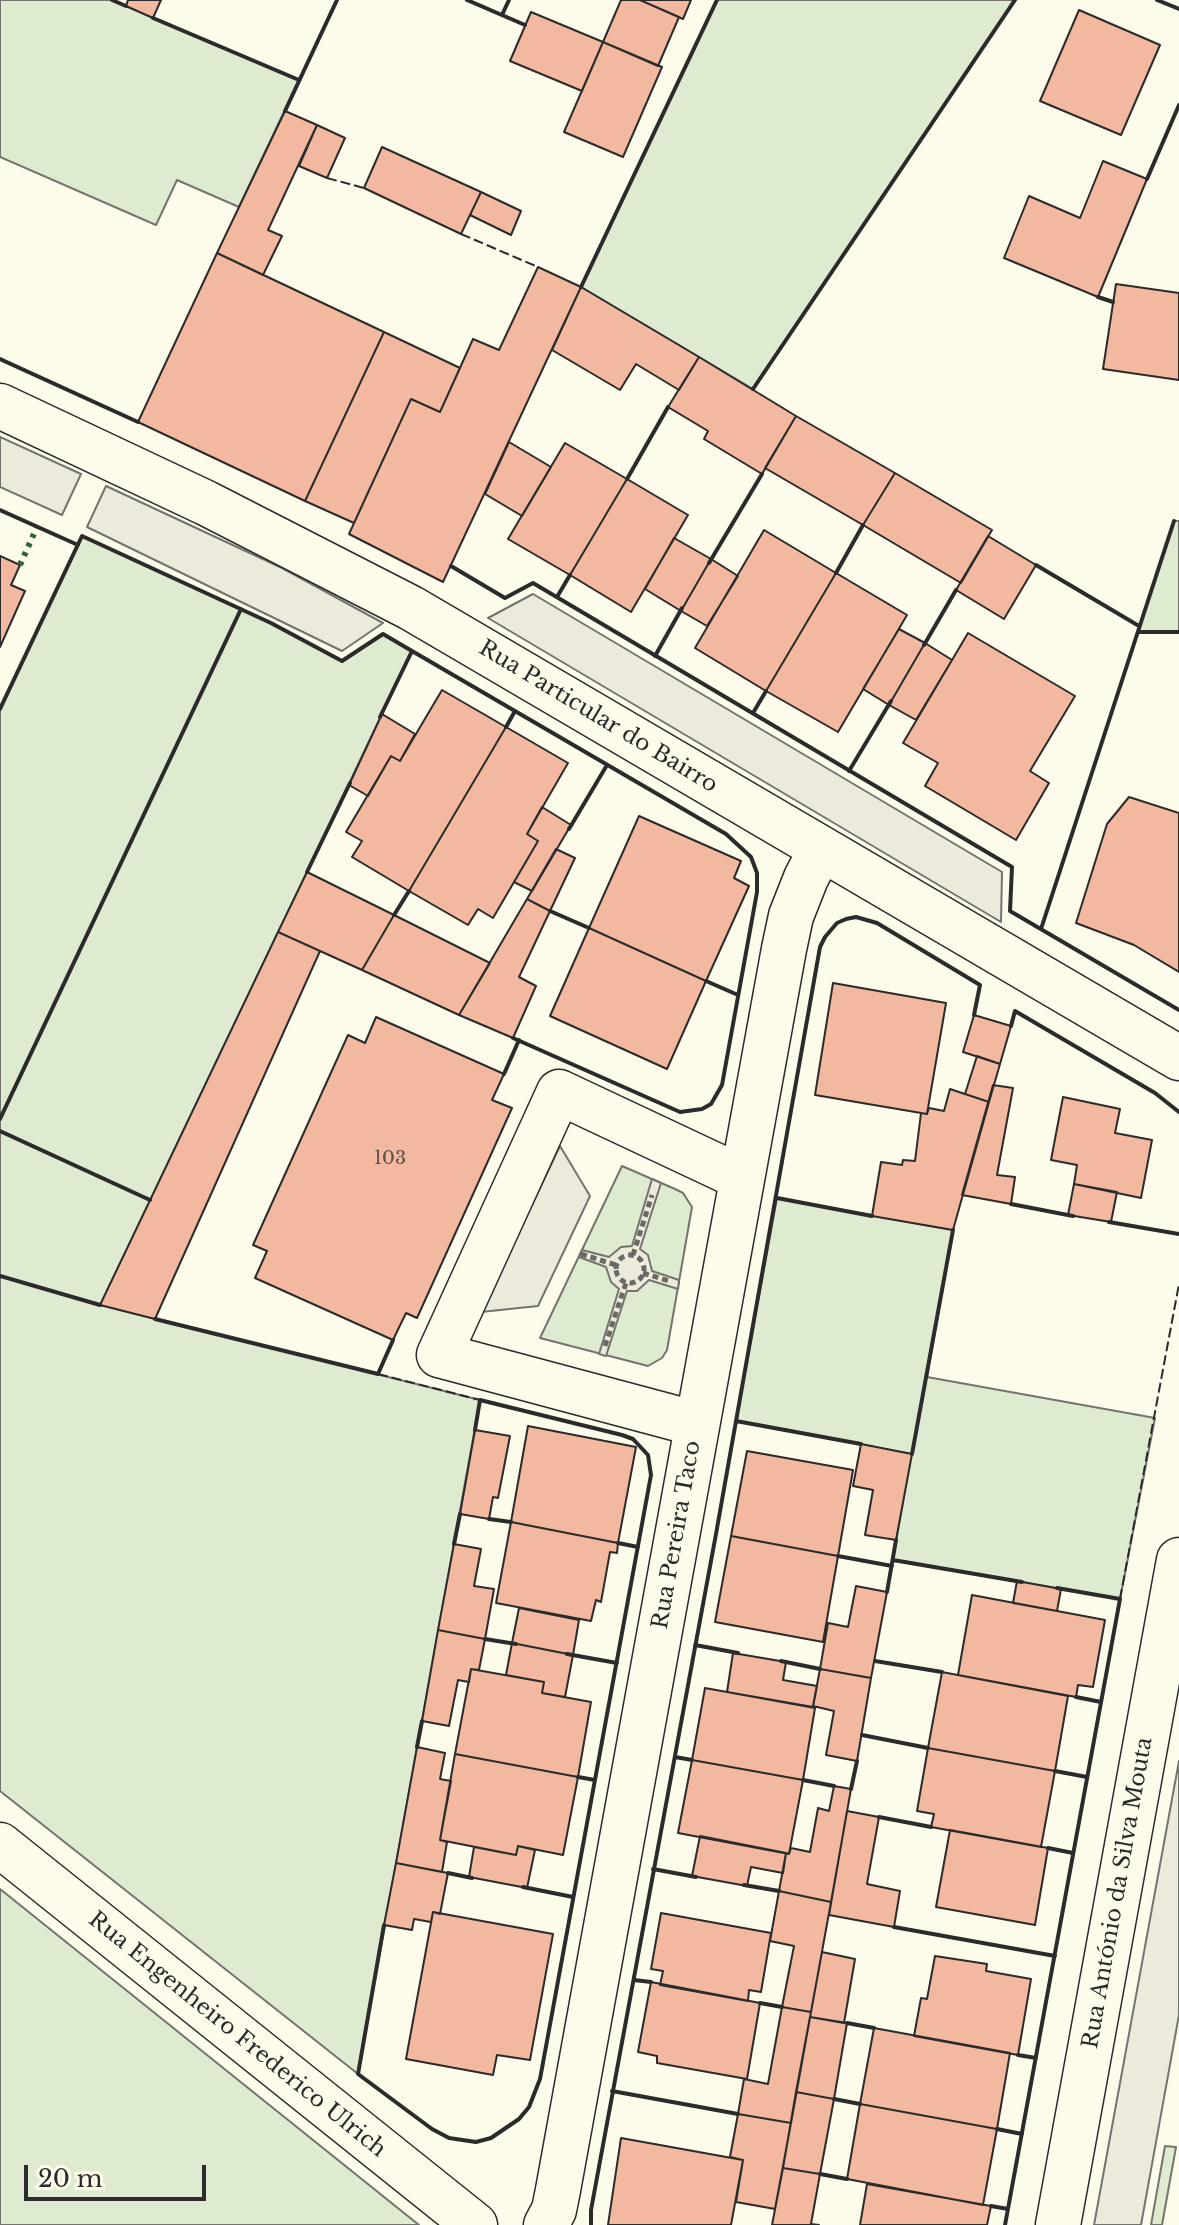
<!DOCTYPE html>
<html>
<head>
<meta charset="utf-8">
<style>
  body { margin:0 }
  #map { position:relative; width:1179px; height:2225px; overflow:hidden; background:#fdfbea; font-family:"Libre Baskerville",serif }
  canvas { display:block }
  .scale { position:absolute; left:24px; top:2165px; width:182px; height:36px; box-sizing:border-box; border:4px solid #2b2b2b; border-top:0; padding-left:10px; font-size:24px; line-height:28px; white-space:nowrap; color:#2b2b2b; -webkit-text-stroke:6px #fdfbea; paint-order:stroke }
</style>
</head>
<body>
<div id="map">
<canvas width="1179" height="2225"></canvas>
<div class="scale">20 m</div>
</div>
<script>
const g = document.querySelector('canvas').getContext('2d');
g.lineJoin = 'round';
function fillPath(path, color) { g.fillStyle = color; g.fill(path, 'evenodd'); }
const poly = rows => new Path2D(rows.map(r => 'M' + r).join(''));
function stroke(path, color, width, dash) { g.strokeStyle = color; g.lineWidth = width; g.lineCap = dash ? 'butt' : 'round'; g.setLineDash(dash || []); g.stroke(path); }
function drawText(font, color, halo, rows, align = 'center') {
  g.font = font + ' "Libre Baskerville",serif'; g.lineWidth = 6; g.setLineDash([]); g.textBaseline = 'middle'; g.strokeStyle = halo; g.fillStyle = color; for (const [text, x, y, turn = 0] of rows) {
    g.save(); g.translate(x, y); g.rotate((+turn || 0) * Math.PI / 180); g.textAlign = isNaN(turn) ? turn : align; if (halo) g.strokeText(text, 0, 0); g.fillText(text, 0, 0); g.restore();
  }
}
const green = poly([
  [0,0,112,0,299,80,239,207,177,180,156,225,0,157,0,0],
  [717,0,1015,0,753,389,581,287,717,0],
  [1174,521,1179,521,1179,632,1138,632,1174,521],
  [82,536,271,623,342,661,383,634,412,651,101,1305,480,1400,358,2074,0,1791,0,709,82,536],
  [622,1166,675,1189,683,1193,692,1207,667,1350,662,1358,648,1366,540,1338,622,1166],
  [777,1198,953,1230,927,1377,1155,1418,1120,1599,893,1560,911,1454,736,1421,777,1198],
  [0,1889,419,2225,0,2225,0,1889],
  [1165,2146,1176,2147,1162,2225,1151,2225,1165,2146]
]);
fillPath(green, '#deebd1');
stroke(green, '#74746e', 2);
const parking = poly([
  [0,437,81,474,62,515,0,487,0,437],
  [106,486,282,568,383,623,342,651,87,527,106,486],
  [533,594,1002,872,1001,922,488,618,533,594],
  [560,1146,590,1196,538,1306,481,1312,560,1146],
  [652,1179,661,1183,640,1249,648,1255,652,1271,679,1280,678,1289,649,1280,637,1291,627,1291,606,1356,599,1354,619,1289,611,1282,606,1267,579,1257,582,1250,609,1257,621,1247,632,1246,652,1179],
  [1179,1761,1179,2015,1141,2225,1094,2225,1179,1761]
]);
fillPath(parking, '#eceadb');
stroke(parking, '#74746e', 2);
const building = poly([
  [128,0,161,0,153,18,126,6,128,0],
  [621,0,640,0,679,17,658,66,603,42,621,0],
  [640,0,691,0,683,19,640,0],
  [1079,10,1160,45,1121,135,1040,101,1079,10],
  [531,12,603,42,582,91,510,61,531,12],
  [603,42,662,67,623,157,564,132,603,42],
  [285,111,317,125,268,230,282,236,263,275,217,253,285,111],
  [317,125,345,138,327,178,299,166,317,125],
  [382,147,481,192,461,234,364,188,382,147],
  [1103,161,1147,179,1098,297,1004,258,1029,196,1080,218,1103,161],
  [481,192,521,211,511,235,470,215,481,192],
  [217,253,384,332,305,501,138,422,217,253],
  [538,267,581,287,443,582,349,534,411,399,440,412,473,339,499,350,538,267],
  [1116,284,1179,293,1179,380,1103,369,1116,284],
  [581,287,699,357,679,390,636,364,620,390,552,350,581,287],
  [384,332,460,368,440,412,411,399,354,523,305,501,384,332],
  [699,357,796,416,762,474,704,439,708,431,668,407,699,357],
  [796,416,895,473,863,525,765,468,796,416],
  [509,442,551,467,522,516,485,494,509,442],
  [565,443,627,479,570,575,508,539,565,443],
  [895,473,992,530,961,583,863,525,895,473],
  [627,479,688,515,631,612,570,575,627,479],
  [764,530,836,573,766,691,695,648,764,530],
  [988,536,1036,565,1004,619,956,590,988,536],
  [674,538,711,559,681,611,645,589,674,538],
  [0,556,20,565,11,585,25,591,0,647,0,556],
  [711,559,738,576,707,626,681,611,711,559],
  [836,573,907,615,838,732,766,691,836,573],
  [899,629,925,643,889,705,863,689,899,629],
  [968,633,1075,696,1030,771,1049,783,1016,840,925,786,938,763,903,743,968,633],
  [925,643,952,660,916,720,889,705,925,643],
  [442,690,506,727,409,891,352,857,362,841,346,832,391,756,400,761,442,690],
  [382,714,415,734,400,761,391,756,368,796,349,785,382,714],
  [506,727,568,763,527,834,538,841,493,918,478,909,468,925,409,891,506,727],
  [1129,797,1179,813,1179,972,1134,945,1076,923,1107,824,1129,797],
  [542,807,571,825,532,891,514,882,538,841,527,834,542,807],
  [639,816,741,861,734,878,749,886,706,981,589,928,639,816],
  [556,849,575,858,550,911,527,899,556,849],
  [307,872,394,915,362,970,278,932,307,872],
  [527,899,550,911,519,977,536,986,513,1038,459,1015,527,899],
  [394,915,490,963,459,1015,362,970,394,915],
  [589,928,706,981,667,1069,550,1016,589,928],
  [278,932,320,951,155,1319,100,1305,278,932],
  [833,983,946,1003,927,1114,815,1095,833,983],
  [974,1015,1011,1026,1000,1064,963,1052,974,1015],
  [376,1017,504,1074,492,1100,512,1108,417,1318,406,1313,393,1340,255,1278,267,1251,253,1245,348,1035,365,1043,376,1017],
  [977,1056,1000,1064,989,1102,965,1094,977,1056],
  [993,1085,1013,1088,997,1175,1015,1177,1011,1204,962,1195,993,1085],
  [950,1089,989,1102,953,1230,872,1216,881,1162,902,1165,903,1160,915,1161,921,1113,927,1114,929,1108,944,1111,950,1089],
  [1063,1097,1120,1109,1115,1133,1152,1140,1141,1198,1074,1184,1077,1165,1051,1160,1063,1097],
  [1074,1184,1117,1192,1111,1222,1068,1215,1074,1184],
  [528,1426,636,1447,618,1543,511,1522,528,1426],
  [475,1430,510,1436,498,1498,493,1497,489,1519,460,1514,475,1430],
  [861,1444,912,1454,896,1540,865,1535,873,1490,853,1486,861,1444],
  [747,1451,853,1470,838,1556,731,1536,747,1451],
  [511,1522,618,1543,617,1553,610,1552,601,1602,596,1600,591,1621,496,1603,511,1522],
  [731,1536,838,1556,823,1642,715,1622,731,1536],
  [454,1544,481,1549,474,1586,494,1589,485,1639,438,1630,454,1544],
  [1017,1581,1061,1589,1057,1611,1013,1603,1017,1581],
  [856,1586,887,1592,871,1678,820,1669,828,1623,848,1627,856,1586],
  [972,1595,1105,1620,1093,1687,1078,1685,1076,1697,958,1675,972,1595],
  [519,1608,579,1620,573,1655,512,1643,519,1608],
  [438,1630,485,1639,479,1670,471,1669,469,1682,458,1680,449,1726,422,1721,438,1630],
  [512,1643,573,1655,565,1697,542,1693,544,1682,506,1675,512,1643],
  [733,1653,786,1662,783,1680,817,1686,813,1707,727,1692,733,1653],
  [471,1669,544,1682,542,1693,591,1702,578,1777,455,1754,471,1669],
  [820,1669,871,1678,857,1761,826,1755,834,1711,813,1706,820,1669],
  [942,1672,1068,1696,1055,1771,928,1748,942,1672],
  [705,1688,815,1708,803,1780,692,1760,705,1688],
  [417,1747,445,1753,440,1779,451,1781,440,1840,447,1842,442,1872,396,1863,417,1747],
  [928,1748,1055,1771,1041,1847,931,1827,934,1814,917,1811,928,1748],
  [455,1754,578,1777,563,1855,518,1846,516,1855,440,1840,455,1754],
  [692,1760,803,1780,789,1854,678,1833,692,1760],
  [834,1786,851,1789,831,1902,779,1891,786,1853,789,1854,791,1848,810,1852,818,1808,829,1811,834,1786],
  [847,1811,879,1817,867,1884,900,1891,894,1927,829,1915,847,1811],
  [950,1830,1048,1848,1035,1925,936,1907,950,1830],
  [700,1836,786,1853,783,1873,751,1867,747,1886,692,1876,700,1836],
  [518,1846,535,1850,527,1888,469,1877,474,1847,516,1855,518,1846],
  [396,1863,448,1873,440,1914,433,1912,431,1922,414,1919,412,1930,384,1925,396,1863],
  [779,1891,831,1902,811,2012,782,2007,794,1946,770,1941,779,1891],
  [433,1912,553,1934,530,2060,497,2055,493,2075,406,2059,433,1912],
  [661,1913,771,1933,761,1992,749,1990,748,2001,660,1985,663,1971,651,1969,661,1913],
  [822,1952,855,1959,844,2023,810,2017,822,1952],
  [935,1956,987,1964,986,1971,1031,1979,1018,2055,914,2036,921,1998,927,1999,935,1956],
  [651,1982,760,2003,747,2079,657,2063,657,2056,638,2052,651,1982],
  [782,2007,811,2012,791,2123,738,2114,744,2079,768,2084,782,2007],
  [810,2017,847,2023,834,2099,796,2092,810,2017],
  [874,2028,1010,2053,997,2129,860,2104,874,2028],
  [796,2092,834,2099,820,2174,783,2168,796,2092],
  [860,2104,997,2129,983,2205,847,2179,860,2104],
  [738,2114,791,2123,775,2209,736,2202,743,2160,730,2157,738,2114],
  [621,2138,743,2160,731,2225,608,2225,621,2138],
  [783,2168,820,2174,811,2224,819,2225,772,2225,783,2168],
  [867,2184,991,2206,987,2225,860,2225,867,2184]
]);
fillPath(building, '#f2b8a0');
stroke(building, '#2b2b2b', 2);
const minor = poly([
  [0,406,206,503,411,608,1179,1058],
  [697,1424,439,1355,559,1092,742,1178],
  [0,1845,475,2225],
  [546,2225,554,2210,558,2190,784,949,791,916,806,878,821,849],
  [1058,2225,1179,1560]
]);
stroke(minor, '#2b2b2b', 47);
stroke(poly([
  [581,1254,616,1265],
  '616 1269a14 14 0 1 1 28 0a14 14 0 1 1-28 0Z',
  [633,1255,652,1195],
  [643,1273,669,1281],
  [605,1346,626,1283]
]), '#6a6964', 5, [6, 4]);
stroke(minor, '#fdfbea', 44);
stroke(poly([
  [20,565,37,527]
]), '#34623c', 6, [4, 6]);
stroke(poly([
  [327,178,364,188],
  [461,234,538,267],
  [378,1374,480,1400],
  [1120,1599,1179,1284]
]), '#2b2b2b', 2, [10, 4]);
stroke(poly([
  [112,0,126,6],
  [467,0,525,25],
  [1157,0,1179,9],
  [502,15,509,0],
  [153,18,299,80],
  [285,111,337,0],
  [1147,179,1179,105],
  [581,287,717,0],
  [1098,297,1113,302],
  [0,359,138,422],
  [753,389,1015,0],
  [627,479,668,407],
  [0,510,78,545],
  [709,563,762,474],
  [1036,565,1139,626],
  [451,566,505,598,533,583,1012,867,1010,911,1179,1010],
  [836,573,863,525],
  [557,597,570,575],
  [1138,632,1179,632],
  [924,645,956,590],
  [655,656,682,608],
  [0,709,82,536,271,623,342,661,383,634,412,651],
  [753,713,766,691],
  [380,717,412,651,726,834,751,857,757,873,757,892,722,1085,711,1104,702,1109,680,1112,513,1038],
  [506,727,515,711],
  [849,771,891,701],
  [569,829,607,765],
  [307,872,350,783],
  [550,911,589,928],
  [394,915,409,891],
  [1041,929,1174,521],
  [706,981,738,995],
  [1011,1026,1015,1011,1155,1093,1179,1112],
  [504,1074,519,1040],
  [0,1119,241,609],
  [0,1131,150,1200],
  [777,1198,872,1216],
  [1011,1204,1073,1216],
  [1109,1222,1179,1234],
  [0,1276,100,1305],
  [155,1319,378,1374,393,1340],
  [736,1421,861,1444],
  [912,1454,953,1230],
  [489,1519,511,1522],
  [618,1543,638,1547],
  [454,1544,460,1514],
  [838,1556,892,1566],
  [893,1560,1022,1582],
  [887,1592,896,1540],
  [485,1639,516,1644],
  [695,1645,738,1653],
  [567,1654,617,1663],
  [781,1661,820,1669],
  [875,1661,942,1672],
  [1076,1697,1101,1702],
  [862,1735,928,1748],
  [417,1747,422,1721],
  [675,1757,692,1760],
  [1055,1771,1087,1777],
  [578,1777,595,1780],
  [803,1780,834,1786],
  [851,1789,857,1761],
  [879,1817,931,1827],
  [1048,1848,1073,1853],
  [653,1869,696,1877],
  [448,1873,472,1878],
  [744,1885,779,1891],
  [523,1887,573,1897],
  [384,1925,358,2074,432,2129,449,2138,476,2142,491,2138,519,2119,529,2107,540,2079,651,1475,648,1455,633,1439,622,1435,480,1400,475,1430],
  [894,1927,1055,1956],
  [634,1980,651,1982],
  [760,2003,782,2007],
  [847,2023,874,2028],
  [1018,2055,1036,2058],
  [612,2091,738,2114],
  [834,2099,860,2104],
  [997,2129,1022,2134],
  [820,2174,847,2179],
  [991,2206,1008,2209],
  [591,2225,591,2210,716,1534,820,947,825,937,837,923,846,919,856,917,877,923,980,985,974,1015],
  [1005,2225,1120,1599,1057,1588]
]), '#2b2b2b', 4);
drawText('18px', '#5d4e48', null, [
  ["103",390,1159]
]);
drawText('22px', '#2b2b2b', '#fdfbea', [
  ["Rua Particular do Bairro",598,717,31],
  ["Rua Pereira Taco",677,1535,-80],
  ["Rua António da Silva Mouta",1118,1893,-80],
  ["Rua Engenheiro Frederico Ulrich",237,2035,39]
]);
</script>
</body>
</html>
